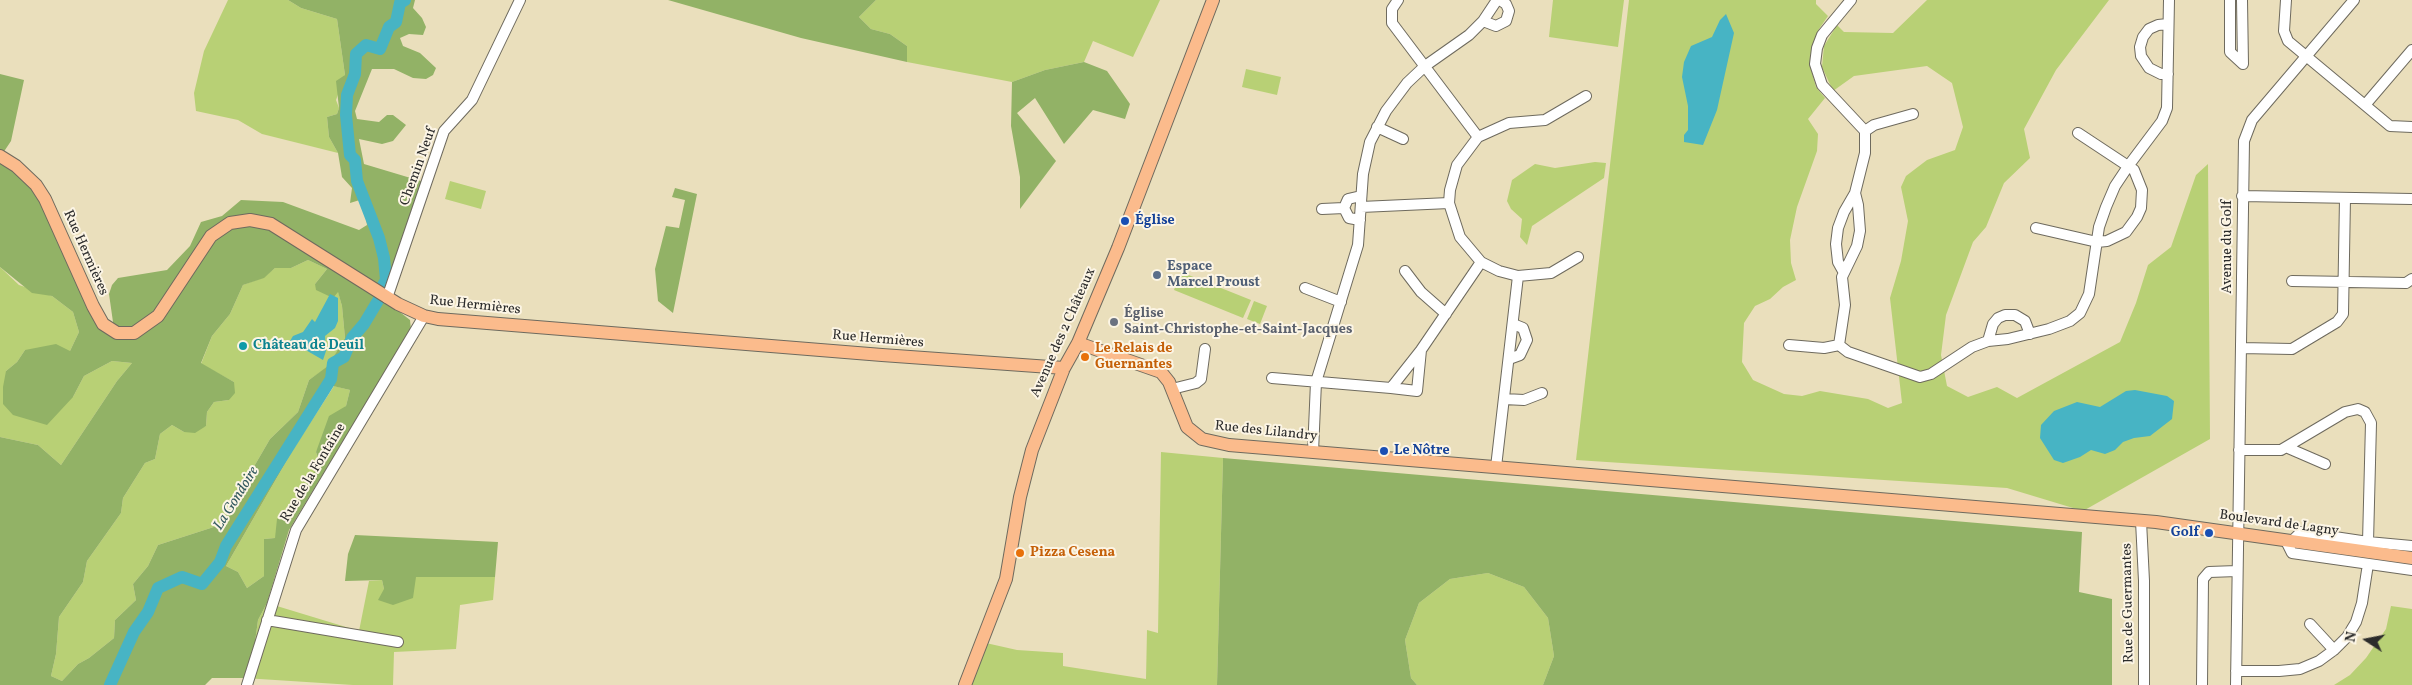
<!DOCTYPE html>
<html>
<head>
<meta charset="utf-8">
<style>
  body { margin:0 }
  #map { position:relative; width:2412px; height:685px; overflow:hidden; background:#eadfbc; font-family:Vollkorn,serif }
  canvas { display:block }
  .north { position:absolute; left:2342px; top:615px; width:50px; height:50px; -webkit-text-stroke:4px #fcf5e5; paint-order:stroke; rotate:281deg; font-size:14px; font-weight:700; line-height:20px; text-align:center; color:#2b2b2b }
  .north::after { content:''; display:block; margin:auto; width:18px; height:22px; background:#2b2b2b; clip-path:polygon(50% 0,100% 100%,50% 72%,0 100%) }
</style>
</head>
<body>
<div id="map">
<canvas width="2412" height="685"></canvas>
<div class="north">N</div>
</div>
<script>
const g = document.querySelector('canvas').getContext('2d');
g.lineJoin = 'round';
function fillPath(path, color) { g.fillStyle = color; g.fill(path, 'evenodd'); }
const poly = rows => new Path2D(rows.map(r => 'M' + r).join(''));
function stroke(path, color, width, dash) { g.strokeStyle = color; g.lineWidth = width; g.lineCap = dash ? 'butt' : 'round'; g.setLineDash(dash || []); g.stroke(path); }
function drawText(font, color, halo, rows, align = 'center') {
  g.font = font + ' Vollkorn,serif'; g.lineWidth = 4; g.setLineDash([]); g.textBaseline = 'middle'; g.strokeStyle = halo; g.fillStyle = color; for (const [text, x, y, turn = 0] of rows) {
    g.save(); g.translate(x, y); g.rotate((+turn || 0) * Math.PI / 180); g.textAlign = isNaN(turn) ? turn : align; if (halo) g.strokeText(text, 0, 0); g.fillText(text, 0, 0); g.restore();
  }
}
fillPath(poly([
  [228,0,288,0,301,8,337,19,345,75,336,100,339,108,337,114,327,117,329,137,338,153,262,134,238,120,196,111,194,93,204,51],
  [876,0,1160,0,1133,57,1093,41,1084,62,1045,70,1012,82,907,62,907,46,890,34,871,29,859,17],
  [1553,0,1624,0,1618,47,1549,37],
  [1629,0,1816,0,1816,4,1828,16,1819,29,1810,56,1811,69,1816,87,1825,98,1808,119,1818,134,1817,151,1797,207,1790,240,1791,263,1796,280,1783,287,1770,299,1755,306,1744,323,1742,362,1753,380,1784,394,1802,396,1820,391,1868,399,1888,408,1902,403,1890,298,1901,261,1908,221,1901,187,1906,176,1927,160,1955,150,1963,127,1952,83,1927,66,1854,76,1833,91,1822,67,1824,46,1837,25,1844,32,1893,33,1927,0,2109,0,2056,70,2024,129,2030,158,2004,183,1986,227,1973,242,1946,315,1941,355,1947,386,1968,397,1997,387,2017,398,2120,342,2136,303,2148,265,2171,247,2196,175,2208,164,2210,439,2083,511,2007,488,1576,460],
  [1246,69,1281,77,1277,95,1242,87],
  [1595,162,1606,163,1604,178,1532,226,1527,245,1520,237,1522,219,1511,209,1507,201,1512,180,1535,164,1555,168],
  [450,181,486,191,481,209,445,199],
  [308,260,327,269,315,284,338,291,342,306,345,338,328,367,309,380,298,412,270,439,220,525,158,545,148,566,133,584,136,600,115,620,114,638,89,658,78,664,62,681,51,676,56,654,59,617,83,582,87,561,121,513,123,498,145,463,155,459,160,434,172,425,184,432,206,426,207,412,214,402,229,400,234,382,201,364,212,336,230,314,243,285,264,277,275,268,291,268],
  [0,267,19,285,52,296,73,312,79,332,70,351,25,350,17,362,6,371,73,397,84,376,112,361,132,363,117,381,61,465,38,445,0,437],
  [1181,272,1251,300,1243,318,1174,290],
  [1254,301,1267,306,1260,324,1247,319],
  [334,386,350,390,346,406,316,452,320,463,275,538,264,539,264,576,247,588,238,572,226,566,294,448],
  [1161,452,1223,458,1217,685,960,685,977,641,1017,650,1063,653,1063,666,1146,679,1147,630,1158,633],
  [1488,573,1524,587,1548,618,1554,656,1543,685,1417,685,1411,678,1405,640,1419,603,1450,579],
  [416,577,495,577,493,600,460,605,456,649,394,652,393,685,353,685,244,678,255,642,258,620,267,603,359,631,369,581,382,580,384,589],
  [2391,606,2412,609,2412,685,2334,685,2350,675,2366,658,2386,629]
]), '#b8d075');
fillPath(poly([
  [288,0,415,0,413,8,422,18,426,27,423,35,409,34,400,38,403,46,420,53,436,68,433,75,426,79,413,78,394,69,372,69,355,111,357,119,379,122,387,115,393,115,406,125,393,141,382,144,359,139,364,164,424,182,382,298,410,320,411,329,289,530,267,603,258,620,255,642,244,678,212,678,205,685,0,685,0,437,38,445,61,465,117,381,132,363,112,361,84,376,73,397,47,425,13,415,3,404,3,387,6,371,17,362,25,350,56,344,70,351,79,332,73,312,52,296,32,293,0,267,0,161,34,187,115,336,109,294,112,285,118,278,167,270,190,246,201,222,222,216,241,200,283,202,359,230,367,225,363,199,350,203,352,188,342,177,338,153,329,137,327,117,337,114,339,108,336,81,345,75,337,19,301,8],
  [308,260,327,269,315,284,316,290,333,298,338,292,342,306,345,338,328,366,309,380,298,412,270,439,220,525,158,545,148,566,133,584,136,600,115,620,114,638,89,658,78,664,62,681,51,676,56,654,59,617,83,582,87,561,121,513,123,498,145,463,155,459,160,434,172,425,184,432,195,433,206,426,207,412,214,402,229,400,235,393,234,382,201,363,212,336,230,314,243,285,264,278,275,268,291,268],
  [333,386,350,390,346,406,329,416,316,452,320,463,286,516,277,519,275,538,264,539,264,576,247,588,238,572,226,566,294,448],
  [668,0,876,0,859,17,871,29,890,34,907,46,907,62,801,38],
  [1084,62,1107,71,1130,104,1125,119,1093,110,1064,144,1035,98,1017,113,1056,161,1020,209,1020,177,1011,126,1012,82,1045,70],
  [0,74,24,80,11,141,3,153,0,151],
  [675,188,697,194,673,313,658,301,655,269,666,226,679,228,685,200,672,197],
  [1223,458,2082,532,2079,592,2112,599,2112,685,1543,685,1554,656,1548,618,1524,587,1488,573,1450,579,1419,603,1405,640,1411,678,1417,685,1217,685],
  [355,535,498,542,495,577,416,577,413,598,393,605,378,600,384,589,382,580,345,581,348,554]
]), '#92b266');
fillPath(poly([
  [1726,14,1734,33,1717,110,1703,145,1684,142,1684,135,1688,130,1688,106,1682,77,1684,62,1691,46,1712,37,1720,20],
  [330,294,338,298,338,321,335,328,325,336,326,351,323,360,290,341,293,336,303,332,312,319,315,322],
  [2135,390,2167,396,2174,401,2172,419,2150,436,2134,438,2123,442,2115,450,2105,454,2091,450,2080,457,2063,463,2054,460,2040,438,2041,425,2054,411,2077,402,2100,407,2126,391]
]), '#47b4c4');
stroke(poly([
  [382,287,386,280,384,258,379,238,357,181,355,160,350,155,346,115,347,95,355,74,356,54,366,45,380,49,389,27,396,22,400,3,405,0],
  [110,685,134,632,148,612,158,588,182,577,202,584,220,562,226,546,331,379,333,363,344,357,352,338,364,324,379,299]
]), '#47b4c4', 12);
const minor = poly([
  [1398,0,1392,9,1392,23,1478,137,1457,165,1450,190,1449,203,1460,237,1481,262,1499,271,1518,276,1496,467],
  [2230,0,2230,52,2243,64],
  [2242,0,2243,64],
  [2286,0,2284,31,2288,41,2390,126,2412,127],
  [1483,21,1496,26,1506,21,1509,11,1506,4,1500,0],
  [2168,74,2161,74,2149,68,2141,56,2140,47,2143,37,2149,29,2158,25,2168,24],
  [2365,105,2412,50],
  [1377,127,1403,139],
  [1865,131,1874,125,1913,114],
  [1478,137,1509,123,1545,120,1586,96],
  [2242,196,2412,199],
  [1361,207,1449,203],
  [1322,209,1344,208],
  [1360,220,1349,218,1344,208,1348,199,1361,196],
  [2036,228,2097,242,2107,241,2126,232,2137,217,2141,208,2142,190,2134,170,2078,133],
  [1405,271,1421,292,1446,314],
  [1843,271,1838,262,1836,244,1838,228,1844,212,1855,193],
  [1518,276,1551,273,1578,257],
  [2292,281,2406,283,2412,279],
  [1305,288,1341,302],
  [387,298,444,131,472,100,520,0],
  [1988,341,1993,324,1998,318,2005,315,2015,315,2025,321,2030,334],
  [1789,345,1824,348,1839,345],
  [1839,345,1848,352,1920,377,1931,374,1972,347,1988,341,2008,339,2049,329,2070,321,2080,313,2089,294,2099,227,2106,207,2115,186,2129,165,2162,121,2167,108,2169,0],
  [1839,345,1845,305,1842,277,1857,246,1860,231,1858,205,1855,193,1865,153,1865,131,1822,85,1815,64,1817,48,1822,35,1851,0],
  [2241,348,2292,349,2337,322,2343,314,2345,198],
  [1509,359,1520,355,1527,340,1523,328,1513,324],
  [1272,378,1391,388,1421,350,1481,262],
  [1391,388,1417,391,1421,350],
  [1172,389,1196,383,1201,379,1205,349],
  [1504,399,1524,400,1542,393],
  [2288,448,2325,464],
  [2239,450,2281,450,2345,412,2358,409,2365,412,2371,423,2368,542],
  [1313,452,1316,382,1358,245,1363,174,1370,142,1386,111,1407,83,1425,66,1469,35,1483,21,1497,0],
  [2141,521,2144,581,2144,685],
  [2286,541,2292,553,2412,570],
  [2292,541,2301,532,2368,542,2412,546],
  [267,620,398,642],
  [2310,624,2334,650],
  [2236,671,2279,671,2300,669,2319,661,2334,650,2347,637,2356,622,2362,603,2368,564],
  [247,685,296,530,424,316],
  [2202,685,2203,579,2209,572,2237,571],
  [2236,685,2244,141,2252,120,2354,0]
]);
const major = poly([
  [0,156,16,166,36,185,45,199,93,306,103,324,117,333,134,333,158,316,211,236,230,223,250,220,271,224,398,304,424,316,438,319,882,355,1064,368],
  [1078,343,1161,372,1169,382,1187,427,1202,439,1229,445,2156,522,2412,558],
  [965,685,1006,579,1020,497,1032,450,1064,368,1078,343,1118,248,1213,0]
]);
stroke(minor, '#6e6a5e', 12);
stroke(major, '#6e6a5e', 14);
stroke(minor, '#fff', 10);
stroke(major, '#fbbb8c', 12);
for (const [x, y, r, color] of [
  [1125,221,5,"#1a4fb4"],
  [1157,275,5,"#5c6f8a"],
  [1114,322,5,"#6b7280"],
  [243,346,5,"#0f9aa8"],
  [1085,357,5,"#e8710a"],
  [1384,451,5,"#1a4fb4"],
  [2209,533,5,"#1a4fb4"],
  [1020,553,5,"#e8710a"]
]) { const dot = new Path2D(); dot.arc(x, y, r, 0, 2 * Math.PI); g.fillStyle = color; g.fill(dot); stroke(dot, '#fcf5e5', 2); }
drawText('14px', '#2b2b2b', '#fcf5e5', [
  ["Chemin Neuf",419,167,-70],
  ["Avenue du Golf",2228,247,-90],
  ["Rue Hermières",85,253,66],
  ["Rue Hermières",475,306,6],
  ["Avenue des 2 Châteaux",1064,333,-66],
  ["Rue Hermières",878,340,5],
  ["Rue des Lilandry",1266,432,6],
  ["Rue de la Fontaine",314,473,-59],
  ["Boulevard de Lagny",2279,524,8],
  ["Rue de Guermantes",2129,603,-91]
]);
drawText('bold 14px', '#164399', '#fcf5e5', [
  ["Église",1135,221],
  ["Le Nôtre",1394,451],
  ["Golf",2199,533,"right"]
], 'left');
drawText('bold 14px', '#4e5e75', '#fcf5e5', [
  ["Espace",1167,267],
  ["Marcel Proust",1167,283]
], 'left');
drawText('bold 14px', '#5b616d', '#fcf5e5', [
  ["Église",1124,314],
  ["Saint-Christophe-et-Saint-Jacques",1124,330]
], 'left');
drawText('bold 14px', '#0d838f', '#fcf5e5', [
  ["Château de Deuil",253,346]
], 'left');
drawText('bold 14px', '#c56008', '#fcf5e5', [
  ["Le Relais de",1095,349],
  ["Guernantes",1095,365],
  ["Pizza Cesena",1030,553]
], 'left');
drawText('italic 15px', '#355b61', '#fcf5e5', [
  ["La Gondoire",237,499,-58]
]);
</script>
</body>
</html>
